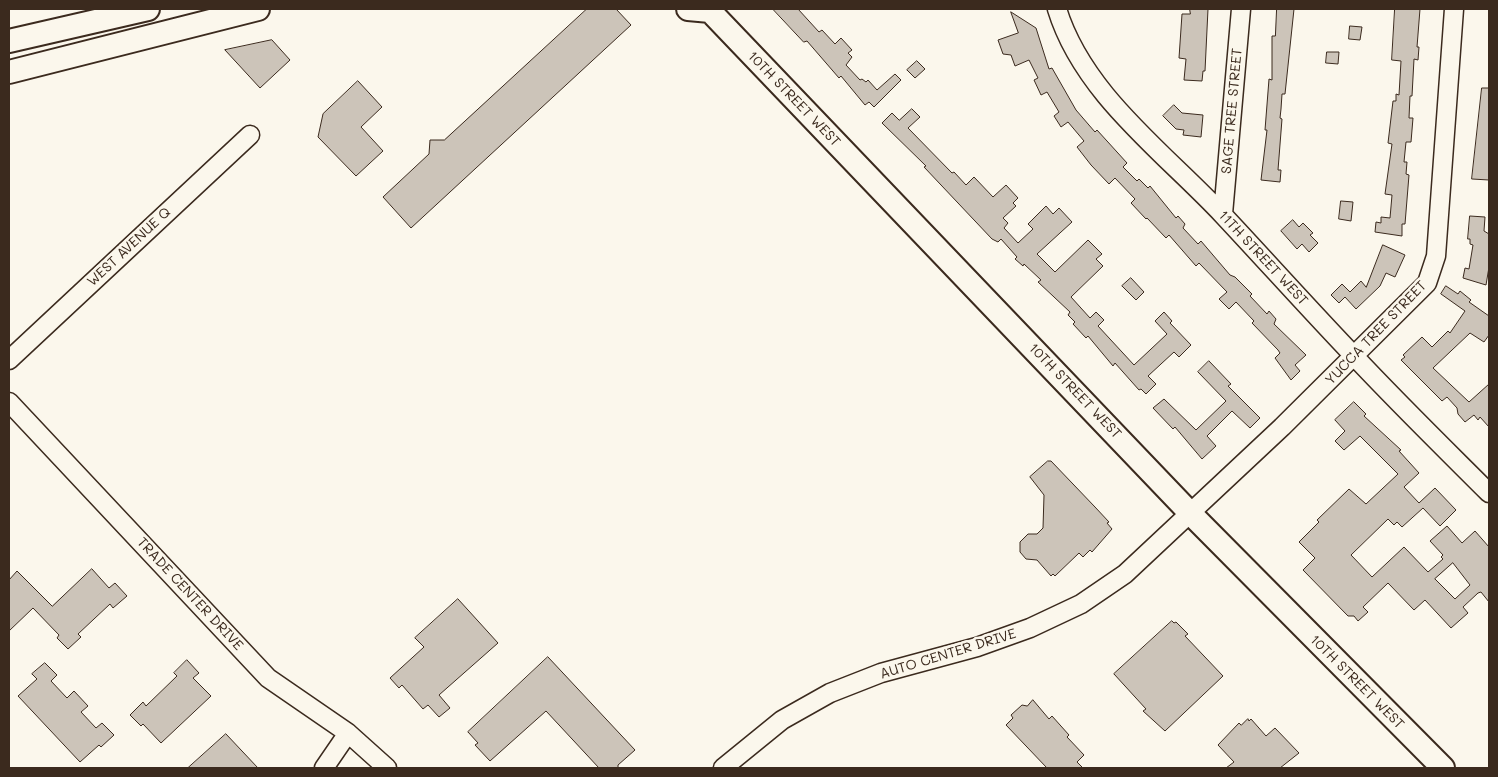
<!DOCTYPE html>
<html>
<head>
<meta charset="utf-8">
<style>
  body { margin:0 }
  #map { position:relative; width:1498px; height:777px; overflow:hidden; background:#fbf7ec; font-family:Mali,sans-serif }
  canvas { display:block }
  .frame { position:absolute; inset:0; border:10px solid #3b2a1e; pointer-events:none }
</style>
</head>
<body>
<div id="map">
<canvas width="1498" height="777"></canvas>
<div class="frame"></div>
</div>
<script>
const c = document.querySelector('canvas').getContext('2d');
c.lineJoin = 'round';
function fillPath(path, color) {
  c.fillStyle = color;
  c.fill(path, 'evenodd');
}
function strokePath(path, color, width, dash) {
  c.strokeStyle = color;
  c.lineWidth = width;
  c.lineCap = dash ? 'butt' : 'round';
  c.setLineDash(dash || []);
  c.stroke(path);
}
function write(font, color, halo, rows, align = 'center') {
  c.font = font + ' Mali,sans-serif';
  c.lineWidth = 5;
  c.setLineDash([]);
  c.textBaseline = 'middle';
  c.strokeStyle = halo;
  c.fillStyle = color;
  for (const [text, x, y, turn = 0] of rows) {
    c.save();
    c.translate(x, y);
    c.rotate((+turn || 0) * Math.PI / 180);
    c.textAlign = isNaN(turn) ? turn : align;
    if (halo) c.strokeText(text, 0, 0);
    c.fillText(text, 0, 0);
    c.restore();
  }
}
const building = new Path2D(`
  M587,9H616L631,25L411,228L383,197L429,154L430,140H444Z
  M773,9H798L819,32L822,30L835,44L841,38L852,50L848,53L852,57L846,65L860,80L862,79L866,82L868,80L877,90L895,74L901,80L874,107L869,102L865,105L841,76L839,78L807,41L804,42Z
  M1190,9H1208L1205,71H1203L1202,81L1184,80L1186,59L1179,58L1182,14H1190Z
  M1277,9H1294L1285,94H1282L1281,109L1280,118L1282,119L1278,170H1281L1280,182L1261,180L1267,130H1265L1269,79L1272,80V36H1275Z
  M1395,9H1420L1417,47H1419L1418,60L1414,59L1412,96H1410L1409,118H1413L1411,142H1406L1404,162H1407L1406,174L1409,175L1405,224H1402V236L1375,232L1376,222L1381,223V217L1390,218L1392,195L1385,194L1392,144L1388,143L1393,101H1396V94L1399,95L1401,61L1392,60Z
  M1011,12L1036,28L1049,69L1052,68L1076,110L1095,132L1097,130L1127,163L1123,167L1137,181L1139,179L1148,188L1150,186L1176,218L1178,216L1185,224L1183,228L1198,244L1201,241L1230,275L1235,277L1252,294L1250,296L1267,314L1269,311L1276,319L1274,324L1306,355L1295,365L1300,371L1291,380L1275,358L1280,353L1278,350L1252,323L1254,321L1236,302L1229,309L1219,299L1227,292L1199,263L1196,266L1169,235L1166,238L1147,218L1146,219L1131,203L1135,199L1115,178L1109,184L1091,165L1077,147L1084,141L1068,122L1061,127L1054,116L1059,112L1047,92L1041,95L1034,80L1038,78L1029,60L1015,66L1011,55L1003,54L998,40L1018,33Z
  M1350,26L1362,27L1360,40L1349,39Z
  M272,40L290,60L260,88L225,50Z
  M1327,52H1339L1338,64L1326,63Z
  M917,61L925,69L915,78L907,70Z
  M358,81L382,107L361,127L383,151L356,176L318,137L323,114Z
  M1482,88H1489V180L1472,179Z
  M1174,105L1182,113L1203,115L1201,137L1183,135L1184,130L1176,129L1163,116Z
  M912,109L920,117L908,128L952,173L954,172L966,185L974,177L993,197L1006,185L1018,198L1013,203L1016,206L1003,218L1008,223L1004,228L1018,243L1033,229L1028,224L1046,206L1053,214L1059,208L1072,222L1037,254L1055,272L1088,240L1102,254L1096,259L1103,266L1071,297L1090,318L1096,312L1104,320L1098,326L1134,365L1167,334L1155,321L1164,312L1172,321L1170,323L1191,345L1179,357L1174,352L1148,376L1156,384L1146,394L1141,389L1139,390L1115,363L1113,366L1088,336L1086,338L1073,324L1075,322L1068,315L1070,312L1038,282L1041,280L1024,264L1023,266L1015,259L1017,257L1001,239L998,242L992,239L924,167L926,166L882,123L892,113L899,120Z
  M1341,201L1353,202L1351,221L1339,219Z
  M1470,216L1485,217L1484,231L1489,234V267L1486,285L1463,278L1465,268L1469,269L1473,245L1470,244V239H1468Z
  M1293,220L1299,227L1303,223L1313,233L1310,235L1318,243L1309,252L1302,244L1297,249L1281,231Z
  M1383,245L1405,255L1395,277L1386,273L1380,286L1356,309L1345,297L1339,303L1331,295L1342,284L1350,292L1361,281L1366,287Z
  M1131,278L1144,292L1136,300L1122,286Z
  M1446,286L1458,294L1460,291L1471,300L1469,302L1489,316V335L1484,342L1470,333L1433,368L1469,402L1489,384V427L1480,417L1478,420L1474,415L1465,422L1458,414L1457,408L1447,397L1442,401L1401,360L1405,357L1403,355L1422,337L1432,347L1448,331L1450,333L1465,311L1441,294Z
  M1209,361L1231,384L1228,386L1260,418L1250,428L1232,411L1207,436L1216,446L1202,459L1175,427L1173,429L1153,408L1164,399L1196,430L1226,401L1198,372Z
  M1354,402L1366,414L1364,416L1401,450L1399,451L1419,473L1404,487L1419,503L1435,488L1456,510L1440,526L1423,508L1402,527L1397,522L1394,525L1388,519L1351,555L1372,577L1404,547L1428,572L1443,559L1441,557L1443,555L1430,541L1447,526L1462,543L1475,531L1489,547V602L1481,592L1478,593L1463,607L1468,613L1451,628L1425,600L1414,610L1388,583L1363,607L1368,612L1358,621L1354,616H1348L1303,570L1315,558L1299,542L1319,522L1317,520L1349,489L1366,504L1398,474L1360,436L1344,450L1335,441L1345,431L1335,420ZM1453,563L1470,585L1455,599L1435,579Z
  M1048,461H1051L1095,507L1109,522L1107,523L1112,529L1092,552L1090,550L1083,557L1079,553L1055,576L1053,574L1051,576L1037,560L1026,559L1020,552V542L1028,534H1037L1043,528L1044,495L1030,477Z
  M92,569L109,588L115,583L127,596L113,608L110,604L78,634L81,637L68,649L57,638L59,635L33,608L9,631V580L17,571L52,606Z
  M458,599L498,643L439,695L450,708L439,717L428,705L423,709L402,685L399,688L390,678L424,647L415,638Z
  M1172,621L1174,623L1176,622L1188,634L1185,636L1223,676L1165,731L1143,711L1146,709L1114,674Z
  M548,657L635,750L618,765V768H599L546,711L490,761L475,745L478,743L468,732Z
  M187,660L199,673L193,678L211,696L161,743L143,724L141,726L130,715L143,702L146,706L177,676L174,673Z
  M45,663L57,675L51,681L67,698L74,691L88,706L81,712L96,728L102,723L114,735L101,747L99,745L80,762L18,696L37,679L32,674Z
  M1033,700L1049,719L1052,716L1069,735L1067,737L1084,755L1077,762L1083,768H1047L1006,725L1013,718L1011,715L1022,705L1027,706Z
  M1248,719L1249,721L1251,719L1266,736L1275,728L1299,753L1280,768H1226L1234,762L1218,745L1239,723L1241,725Z
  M226,734L258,768H188Z`);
const minor = new Path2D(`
  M1057,9C1083,94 1164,152 1223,215C1267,262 1310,310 1354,356C1398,403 1444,448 1489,493
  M1223,214L1241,9
  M9,360L250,135
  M9,402L268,678L348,733L387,768
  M324,768L348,733
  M723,768L782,720L830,693L881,673L977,647L1030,628L1081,604L1125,574L1282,427L1427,283L1436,256L1454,9`);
const major = new Path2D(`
  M688,9L710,11L1191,514L1443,768
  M9,41L148,9
  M9,72L258,9`);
const streetNames = [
  ["10TH STREET WEST",794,99,46],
  ["SAGE TREE STREET",1232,111,-85],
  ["WEST AVENUE Q",129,247,-43],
  ["11TH STREET WEST",1263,258,47],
  ["YUCCA TREE STREET",1376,333,-46],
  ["10TH STREET WEST",1075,391,46],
  ["TRADE CENTER DRIVE",190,594,47],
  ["AUTO CENTER DRIVE",948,654,-17],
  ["10TH STREET WEST",1357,682,45]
];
fillPath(building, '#ccc4b9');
strokePath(building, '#3b2a1e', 1);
strokePath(minor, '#3b2a1e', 21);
strokePath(major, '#3b2a1e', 26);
strokePath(minor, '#fbf7ec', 18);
strokePath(major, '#fbf7ec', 22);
write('14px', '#3b2a1e', '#fbf7ec', streetNames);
</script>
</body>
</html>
